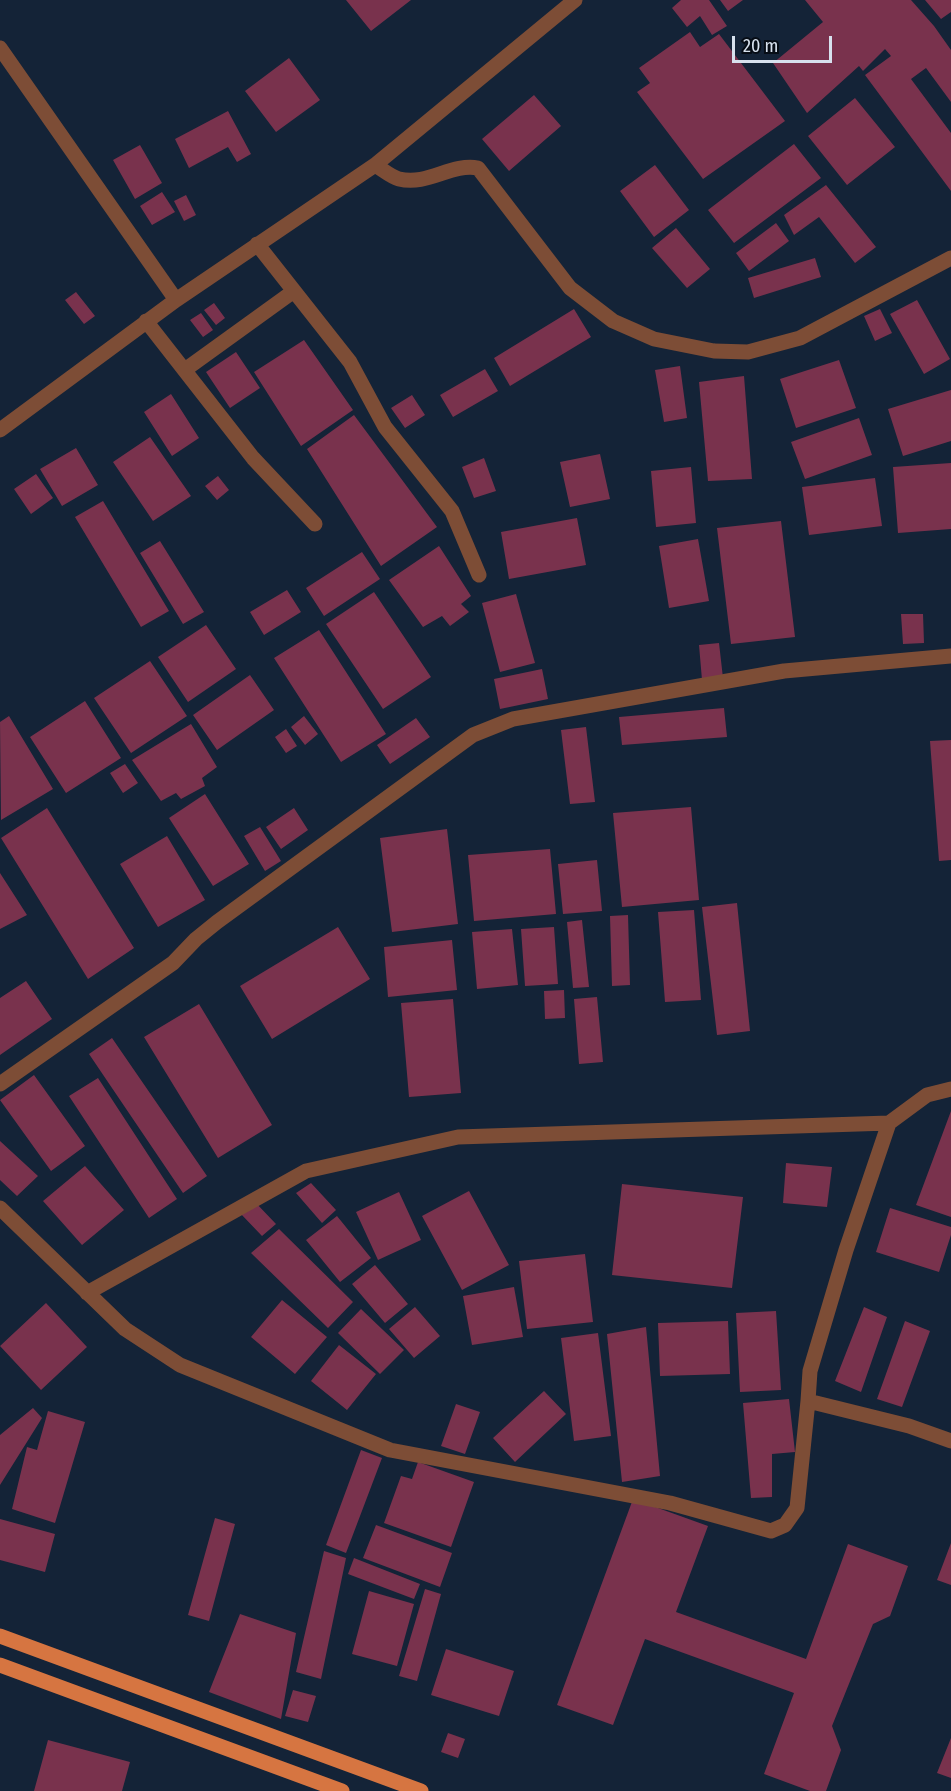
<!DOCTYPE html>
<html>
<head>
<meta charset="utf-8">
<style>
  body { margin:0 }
  #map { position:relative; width:951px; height:1791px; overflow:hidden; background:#142337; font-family:"Fira Sans Condensed",sans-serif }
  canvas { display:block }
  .scale { position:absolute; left:732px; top:36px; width:100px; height:27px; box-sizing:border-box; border:3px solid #d7e1ee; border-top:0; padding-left:8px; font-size:18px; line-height:21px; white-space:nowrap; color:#d7e1ee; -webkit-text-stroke:4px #060c15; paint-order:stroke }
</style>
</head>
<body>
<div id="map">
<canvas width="951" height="1791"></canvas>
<div class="scale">20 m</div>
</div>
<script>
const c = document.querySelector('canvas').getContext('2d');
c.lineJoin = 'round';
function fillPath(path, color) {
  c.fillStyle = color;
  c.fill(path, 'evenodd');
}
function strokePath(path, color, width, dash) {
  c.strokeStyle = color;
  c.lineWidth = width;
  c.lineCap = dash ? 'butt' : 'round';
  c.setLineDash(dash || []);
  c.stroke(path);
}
const building = new Path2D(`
  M346,0H411L371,31Z
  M681,0H709L727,26L712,35L700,16L687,27L672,8Z
  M720,0H743L728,11Z
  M805,0H911L934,26L951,50V102L926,68L911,79L951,133V191L865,75L891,56L885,49L863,71L859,66L807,113L773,63L823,22Z
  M925,0H951V12L941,19Z
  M690,32L700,47L719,34L785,121L703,179L637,92L650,83L639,68Z
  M289,58L320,100L276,132L245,91Z
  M534,95L561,126L509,171L482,139Z
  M855,98L895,147L847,185L808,136Z
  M228,111L251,154L237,162L228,147L189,168L175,139Z
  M794,144L821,178L734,243L708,210Z
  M140,145L162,183L135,199L113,160Z
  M655,165L689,210L654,237L620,191Z
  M826,185L876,247L855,263L819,217L794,235L784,215Z
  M162,192L175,212L152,225L140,206Z
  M186,195L196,215L184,221L174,201Z
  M776,223L789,241L749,271L736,253Z
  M676,228L710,269L687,288L652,248Z
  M815,258L821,277L754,298L748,278Z
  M76,292L95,316L84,324L65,300Z
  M917,300L950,359L924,374L890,314Z
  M214,303L225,318L216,325L204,310Z
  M574,309L591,337L510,386L494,358Z
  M880,309L892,333L875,341L864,316Z
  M201,313L213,330L203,337L190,320Z
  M304,340L353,410L301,446L254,372Z
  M236,352L260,388L230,408L206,372Z
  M839,360L856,408L796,428L780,379Z
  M680,366L687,418L664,422L655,370Z
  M485,369L498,391L453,417L440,395Z
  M744,376L752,479L708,481L699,382Z
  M951,390V441L903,456L888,409Z
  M171,394L199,438L172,456L144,412Z
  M412,395L425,415L405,428L391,408Z
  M354,415L437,527L381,566L307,449Z
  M859,418L872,455L805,479L791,442Z
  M150,437L191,496L153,521L113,462Z
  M76,448L98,485L62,506L40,469Z
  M600,454L610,499L570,507L560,462Z
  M484,458L496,491L474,498L462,467Z
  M951,463V529L898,533L893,467Z
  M691,467L696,523L656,527L651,471Z
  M36,474L53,498L31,514L14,489Z
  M218,476L229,490L217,500L205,486Z
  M875,478L882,526L809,535L802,487Z
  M103,501L169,611L141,627L75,517Z
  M577,518L586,565L509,579L501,532Z
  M781,521L795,637L731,644L717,528Z
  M698,539L709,601L669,608L659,546Z
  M160,541L204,612L183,624L140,553Z
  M439,546L471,596L461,604L469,612L450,626L442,616L423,627L389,580Z
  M362,552L380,579L324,616L306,588Z
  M287,590L301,612L264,635L250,612Z
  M374,592L431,677L383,709L326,624Z
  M516,594L535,663L500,672L482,603Z
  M901,614H923L924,643L903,644Z
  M206,625L236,669L188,702L158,657Z
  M319,630L386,734L341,762L274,658Z
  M719,643L723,678L702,680L699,645Z
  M150,661L187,716L131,753L94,698Z
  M542,669L548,699L500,709L494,679Z
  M250,675L274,710L217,750L193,715Z
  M85,701L121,758L66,793L30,737Z
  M724,708L727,737L622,745L619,717Z
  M9,716L53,789L1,820L0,722Z
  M304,716L318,734L305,745L291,727Z
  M416,718L430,737L390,764L377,745Z
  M191,724L217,767L202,778L205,786L181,799L176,793L161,801L132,760Z
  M586,727L595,802L570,804L561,730Z
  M286,729L297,746L286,753L275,737Z
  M951,740V860L939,861L930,741Z
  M125,764L138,783L123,793L110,773Z
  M205,794L249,864L213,886L169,818Z
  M691,807L699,900L622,907L613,813Z
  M47,808L134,948L88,979L1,838Z
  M294,808L308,830L281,849L266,827Z
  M260,827L281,861L265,871L244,836Z
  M447,829L458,924L392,932L380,838Z
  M167,836L205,900L158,927L120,864Z
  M550,849L556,914L474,921L468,855Z
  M597,860L602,911L563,914L558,864Z
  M0,873L27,915L0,929Z
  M737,903L750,1031L717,1035L702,907Z
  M694,910L701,1000L665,1002L658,912Z
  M628,915L630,985L612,986L610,916Z
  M582,920L589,987L573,988L567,922Z
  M338,927L370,979L272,1039L240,986Z
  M554,927L558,984L525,986L521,929Z
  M512,929L518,985L477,989L472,932Z
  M452,940L457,990L388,997L384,947Z
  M26,981L52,1019L0,1055V998Z
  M564,990L565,1018L545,1019L544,991Z
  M597,997L603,1062L579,1064L574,999Z
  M453,999L461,1093L409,1097L401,1003Z
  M199,1004L272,1125L218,1158L144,1037Z
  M112,1038L207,1176L183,1193L89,1054Z
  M34,1075L85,1146L51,1171L0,1100Z
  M98,1078L177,1199L149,1218L69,1096Z
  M951,1111V1217L916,1205Z
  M0,1141L38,1176L17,1196L0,1180Z
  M786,1163L832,1167L827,1207L783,1203Z
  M85,1166L124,1210L82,1245L43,1201Z
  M311,1183L336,1210L322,1223L296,1193Z
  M622,1184L743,1197L732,1288L612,1275Z
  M469,1191L509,1265L462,1290L422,1216Z
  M399,1192L421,1240L378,1260L356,1212Z
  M254,1201L276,1224L262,1236L240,1213Z
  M890,1208L951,1227V1235L939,1272L876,1252Z
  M337,1216L371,1258L340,1282L306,1240Z
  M279,1229L353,1302L328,1328L251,1253Z
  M585,1254L593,1322L527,1329L519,1261Z
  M375,1265L408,1304L385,1323L352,1284Z
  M514,1287L523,1337L472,1345L463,1296Z
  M282,1300L327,1337L295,1374L251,1337Z
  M46,1303L87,1347L41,1390L0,1346Z
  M415,1307L440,1336L414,1358L389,1329Z
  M864,1307L887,1317L861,1392L835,1381Z
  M361,1309L404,1350L380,1374L338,1333Z
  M776,1311L781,1390L740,1392L736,1313Z
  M728,1321L730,1374L660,1376L658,1323Z
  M905,1321L930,1331L902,1407L877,1399Z
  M646,1327L660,1476L622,1482L607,1334Z
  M598,1333L611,1436L574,1441L561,1338Z
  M339,1345L376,1374L347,1410L311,1381Z
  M544,1391L566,1414L515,1462L493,1438Z
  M789,1399L795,1452L772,1454V1497L751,1498L743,1403Z
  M456,1404L480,1412L465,1454L441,1446Z
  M33,1408L42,1418L0,1485V1435Z
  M48,1411L85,1422L55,1523L12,1509L27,1447L37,1450Z
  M361,1450L382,1458L346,1553L326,1545Z
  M418,1462L474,1482L451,1547L384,1523L401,1476L412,1479Z
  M633,1499L708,1526L676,1612L806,1659L848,1544L908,1566L890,1616L873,1624L832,1726L841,1750L826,1791H810L764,1774L794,1693L645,1639L613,1725L557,1705Z
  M215,1518L235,1524L209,1621L188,1615Z
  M0,1519L55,1534L45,1572L0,1560Z
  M376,1525L452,1553L440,1587L363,1558Z
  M951,1543V1585L937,1580Z
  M324,1551L346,1558L321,1679L296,1672Z
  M354,1558L420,1584L414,1599L348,1574Z
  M425,1589L441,1594L417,1681L399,1676Z
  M369,1591L414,1604L397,1666L352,1654Z
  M240,1614L296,1633L281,1719L209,1692Z
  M446,1649L514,1671L499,1716L431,1695Z
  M293,1690L316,1696L308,1722L285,1716Z
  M448,1733L465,1739L458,1758L441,1752Z
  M951,1738V1778L937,1773Z
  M48,1740L130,1762L122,1791H34Z`);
const minor = new Path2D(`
  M0,48L176,300
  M375,165C382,169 391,177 399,179C428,186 451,163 478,168L570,288L613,321L654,339L714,351L748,352L800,338L951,258
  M257,244L350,362L385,427L452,511L479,575
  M146,321L253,458L315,524
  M186,369L294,291
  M0,430L176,300L375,165L575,0
  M0,1084L173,963L196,939L217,922L473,735L513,719L784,671L951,656
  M0,1208L125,1329L180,1365L390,1450L670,1503L771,1531L785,1525L797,1508L808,1401L909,1426L951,1441
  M87,1293L306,1171L458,1137L889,1123
  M808,1401L810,1371L846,1250L889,1123L927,1095L951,1089`);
const major = new Path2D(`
  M0,1636L421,1791
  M0,1665L342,1791`);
fillPath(building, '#79324d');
strokePath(minor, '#7d4d36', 15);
strokePath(major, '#d67541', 15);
</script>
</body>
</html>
